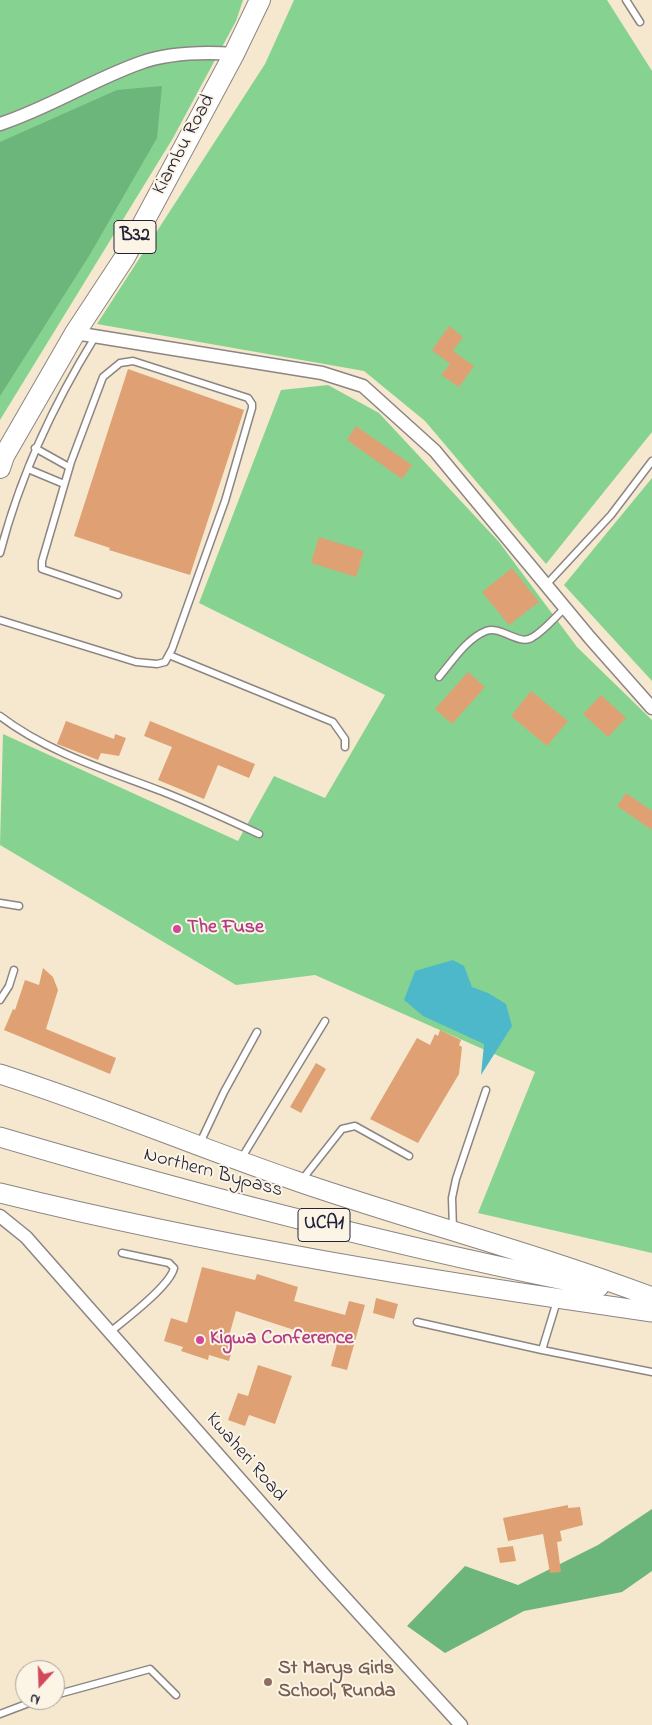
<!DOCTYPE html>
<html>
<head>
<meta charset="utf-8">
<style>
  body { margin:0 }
  #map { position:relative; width:652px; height:1725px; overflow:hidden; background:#f5e8ce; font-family:"Indie Flower",sans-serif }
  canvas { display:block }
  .north { position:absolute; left:15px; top:1660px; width:50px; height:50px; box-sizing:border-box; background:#fcf5e5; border:1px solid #a5a1a1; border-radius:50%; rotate:200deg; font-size:14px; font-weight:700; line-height:20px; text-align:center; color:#22223b }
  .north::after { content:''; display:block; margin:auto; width:18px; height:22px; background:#d1495b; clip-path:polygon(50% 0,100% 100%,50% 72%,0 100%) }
</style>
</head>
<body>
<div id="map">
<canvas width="652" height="1725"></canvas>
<div class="north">N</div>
</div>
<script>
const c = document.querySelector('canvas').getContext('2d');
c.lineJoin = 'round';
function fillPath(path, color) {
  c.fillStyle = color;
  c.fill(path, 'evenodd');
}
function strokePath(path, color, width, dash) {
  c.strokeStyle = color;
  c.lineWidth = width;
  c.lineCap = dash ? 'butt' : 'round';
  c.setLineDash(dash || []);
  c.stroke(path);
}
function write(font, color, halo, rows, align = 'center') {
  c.font = font + ' "Indie Flower",sans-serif';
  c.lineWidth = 4;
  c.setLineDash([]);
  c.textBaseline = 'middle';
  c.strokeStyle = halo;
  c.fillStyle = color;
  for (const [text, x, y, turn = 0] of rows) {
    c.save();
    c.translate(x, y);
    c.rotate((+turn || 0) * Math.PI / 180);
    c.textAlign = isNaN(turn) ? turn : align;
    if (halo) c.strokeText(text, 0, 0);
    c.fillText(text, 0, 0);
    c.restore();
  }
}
const green = new Path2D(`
  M0,0H243L236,21L173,138L0,420Z
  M294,0H607L652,71V432L546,564L425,421L364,371L97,324L265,64Z
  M328,385L379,413L499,542L577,647L652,720V1253L478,1213L535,1072L315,975L236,985L0,845L3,734L238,841L274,776L325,798L385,695L199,603L281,390Z
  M652,478V681L564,585Z`);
const forest = new Path2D(`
  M162,86L157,138L89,256L0,396V142L117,90Z
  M652,1509V1571L622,1592L524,1611L445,1653L407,1626L465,1566L518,1585L598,1545Z`);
const water = new Path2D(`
  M453,960L464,966L472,987L488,993L506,1004L512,1026L481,1075L484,1044L423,1016L404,1000L415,971Z`);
const building = new Path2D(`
  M449,326L463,337L453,351L474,366L459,387L441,375L450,364L432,350Z
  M128,369L244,410L190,575L109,550L110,548L74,536Z
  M356,426L412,465L402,479L347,440Z
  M319,537L364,551L356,577L311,563Z
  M512,568L539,602L509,625L482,592Z
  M468,672L485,687L452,724L435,709Z
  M531,691L568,721L547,746L511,716Z
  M601,695L626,718L608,737L583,714Z
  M66,721L114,739L115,734L126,738L119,756L101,753L98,760L57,744Z
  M150,721L255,764L249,778L218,765L204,799L158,780L172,747L144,736Z
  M626,793L652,811V830L617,806Z
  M43,968L53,977L58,990L46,1029L116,1058L110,1074L4,1030L13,1009L15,1010L25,980L39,985Z
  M440,1030L461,1040L459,1045L462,1047L459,1074L418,1143L370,1119L417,1038L430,1045L435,1034L438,1036Z
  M316,1063L326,1069L301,1113L290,1107Z
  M202,1267L255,1280L257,1274L298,1287L294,1301L345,1315L349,1301L365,1305L347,1370L331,1366L337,1344L236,1311L229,1336L235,1338L229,1361L209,1355L208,1360L181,1351L183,1347L164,1341L171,1318L187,1323Z
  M376,1298L398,1304L394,1319L373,1313Z
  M258,1365L292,1376L275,1424L249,1415L245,1426L228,1420L238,1393L248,1396Z
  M568,1505V1508L580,1507L583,1525L560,1531L562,1541L557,1542L561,1572L550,1573L543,1534L508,1541L503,1518Z
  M513,1546L516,1561L500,1563L497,1548Z`);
const service = new Path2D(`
  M626,0L640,22
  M35,448L69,467
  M28,469L64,484
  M0,553C20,476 53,405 95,337
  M546,585L611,515L652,461
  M0,620L136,662L157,664L165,662L172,649L225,501L252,408V404L248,398L133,361L120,363L103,377L71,462L42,561V569L118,595
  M169,655L333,722L345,739V747
  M439,677C452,662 466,639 486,631C501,625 519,647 533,637C545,630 555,617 565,608
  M0,716C47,752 106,770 161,791C194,804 227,819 259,834
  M0,903L19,906
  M0,1000L9,986L14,970
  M199,1145L224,1092L257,1032
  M241,1159L325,1021
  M301,1181L342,1129L355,1126L409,1156
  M453,1229L452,1198L456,1179L486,1090
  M417,1322L542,1350L652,1372
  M110,1332C125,1320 170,1286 174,1268L169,1263L122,1253
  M542,1350L557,1301
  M55,1695L150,1669L176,1695
  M0,1714L37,1700`);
const minor = new Path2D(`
  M0,124C49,108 92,80 140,63C168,53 204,52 234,54
  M75,333L322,373L363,386L435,451L590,638L652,708
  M0,1216L26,1237L325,1576L461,1725`);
const primary = new Path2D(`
  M0,1074C101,1106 199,1148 299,1182C416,1222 536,1253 652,1297
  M0,1137C197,1195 397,1247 599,1287
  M0,1193C215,1246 433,1281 652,1312`);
const trunk = new Path2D(`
  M0,468L4,456L75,333L125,257L234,54L260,0`);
const markers = [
  [177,929,5,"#d1479c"],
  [200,1340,5,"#d1479c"],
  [268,1682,5,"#8d6e63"]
];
const shields = [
  [135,237,42],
  [324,1225,52]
];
const shieldNames = [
  ["B32",135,237],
  ["UCA1",324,1225]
];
const streetNames = [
  ["Kiambu Road",185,145,-62],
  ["Northern Bypass",213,1174,15],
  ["Kwaheri Road",245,1458,49]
];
const hotelNames = [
  ["The Fuse",187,929],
  ["Kigwa Conference",210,1340]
];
const educationNames = [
  ["St Marys Girls",278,1670],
  ["School, Runda",278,1693]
];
fillPath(green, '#86d391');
fillPath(forest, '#6cb57b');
fillPath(water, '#4db8ca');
fillPath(building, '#dfa173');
strokePath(service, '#8c8584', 9);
strokePath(minor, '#8c8584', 15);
strokePath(primary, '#8c8584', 21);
strokePath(trunk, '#8c8584', 22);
strokePath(service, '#fff', 6);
strokePath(minor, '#fff', 12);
strokePath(primary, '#fff', 19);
strokePath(trunk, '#fff', 20);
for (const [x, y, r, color] of markers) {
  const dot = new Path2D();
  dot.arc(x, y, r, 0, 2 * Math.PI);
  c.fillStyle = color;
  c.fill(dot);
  strokePath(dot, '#fcf5e5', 2);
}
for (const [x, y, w] of shields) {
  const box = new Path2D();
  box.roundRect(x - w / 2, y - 16.5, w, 33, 4);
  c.fillStyle = '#fcf5e5';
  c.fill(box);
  strokePath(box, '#22223b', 1);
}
write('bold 19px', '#22223b', null, shieldNames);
write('20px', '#22223b', '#fcf5e5', streetNames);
write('bold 20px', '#b23c85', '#fcf5e5', hotelNames, 'left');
write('bold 20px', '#785e54', '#fcf5e5', educationNames, 'left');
</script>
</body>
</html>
